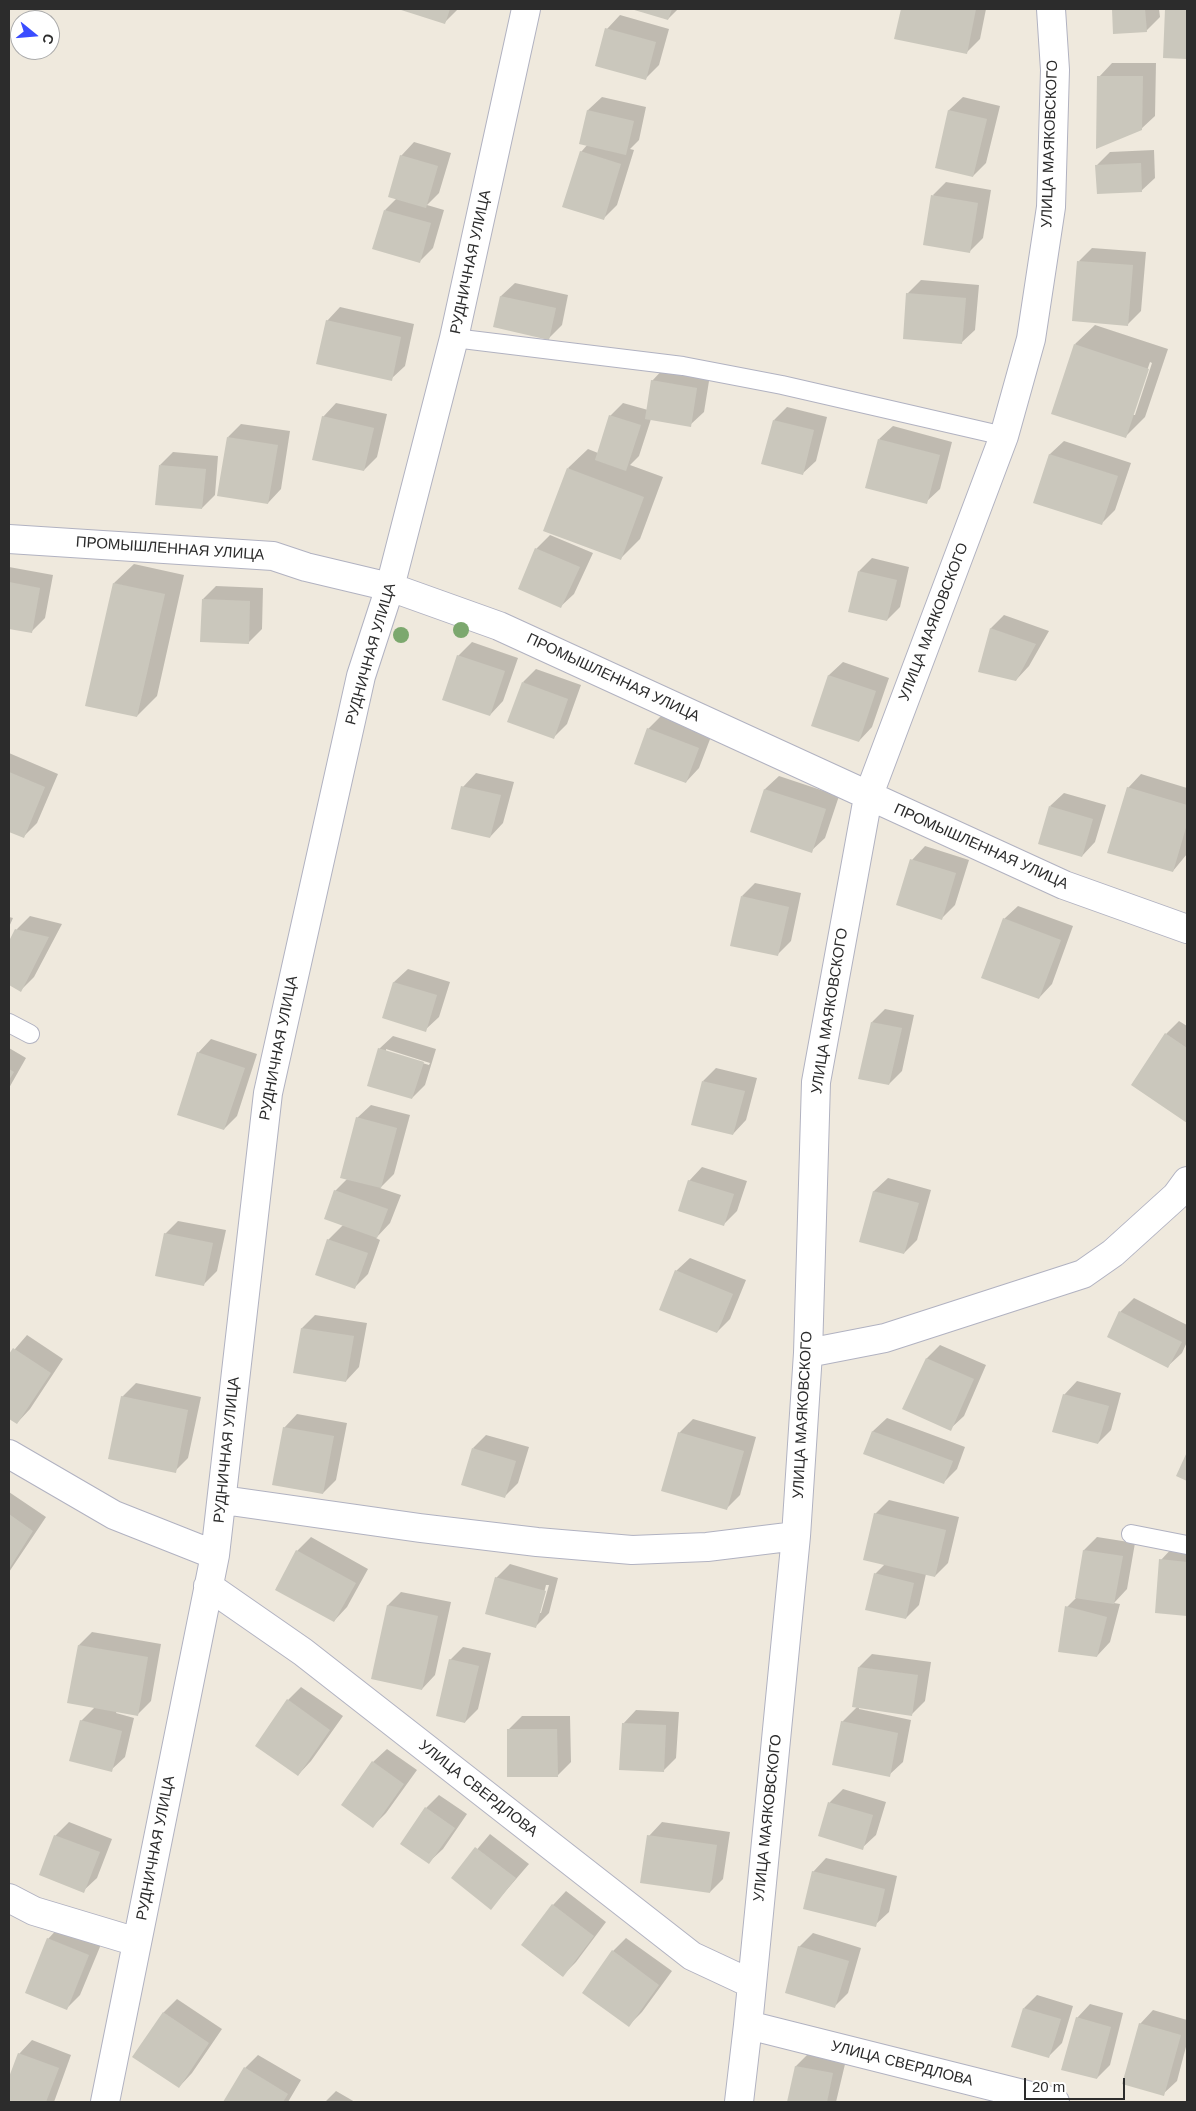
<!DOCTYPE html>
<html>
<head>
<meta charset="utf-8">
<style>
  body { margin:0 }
  #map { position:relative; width:1196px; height:2111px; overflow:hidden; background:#efe9dd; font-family:Arial,sans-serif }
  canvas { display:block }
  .frame { position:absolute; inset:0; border:10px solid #2c2c2c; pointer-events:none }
  .north { position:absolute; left:10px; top:10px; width:50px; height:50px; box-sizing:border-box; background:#fff; border:1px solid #ababab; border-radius:50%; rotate:107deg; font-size:14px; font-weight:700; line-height:20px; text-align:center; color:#2c2c2c }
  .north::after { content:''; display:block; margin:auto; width:18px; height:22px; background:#3a4dff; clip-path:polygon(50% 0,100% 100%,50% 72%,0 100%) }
  .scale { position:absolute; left:1024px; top:2078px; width:101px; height:22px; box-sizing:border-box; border:2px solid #2c2c2c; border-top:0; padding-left:6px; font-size:15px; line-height:18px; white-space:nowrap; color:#2c2c2c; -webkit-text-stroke:4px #fff; paint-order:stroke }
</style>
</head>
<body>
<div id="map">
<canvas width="1196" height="2111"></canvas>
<div class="frame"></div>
<div class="north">С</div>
<div class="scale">20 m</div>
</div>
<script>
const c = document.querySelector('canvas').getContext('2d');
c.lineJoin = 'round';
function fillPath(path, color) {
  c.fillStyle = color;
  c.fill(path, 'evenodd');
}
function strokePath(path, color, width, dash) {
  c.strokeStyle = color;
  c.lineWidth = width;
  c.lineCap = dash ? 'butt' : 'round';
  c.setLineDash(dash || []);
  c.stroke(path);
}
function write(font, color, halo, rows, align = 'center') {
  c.font = font + ' Arial,sans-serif';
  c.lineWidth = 4.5;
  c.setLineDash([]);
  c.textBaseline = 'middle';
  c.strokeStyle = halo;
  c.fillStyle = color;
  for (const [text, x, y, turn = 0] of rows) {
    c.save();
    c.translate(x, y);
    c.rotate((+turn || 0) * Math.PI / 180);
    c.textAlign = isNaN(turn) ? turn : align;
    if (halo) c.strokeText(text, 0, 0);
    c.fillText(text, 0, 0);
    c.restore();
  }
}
const shadow = new Path2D(`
  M400,9H458L445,22Z
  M633,9H678L668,19Z
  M902,9H986L980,39L966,53L896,38Z
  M1113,9H1159L1160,17L1146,31L1114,32Z
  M1166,9H1187V58L1165,57Z
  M620,15L669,29L659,65L645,79L607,29Z
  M1112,63H1156L1155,116L1141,129L1099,77Z
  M602,97L646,107L639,140L630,149L634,150L617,205L604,218L581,152L588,144L580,143L588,110Z
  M963,97L1000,106L986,163L973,176L936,167L949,110Z
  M414,142L451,153L439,193L427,205L444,210L433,248L419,262L385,210L397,198L401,156Z
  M1154,150L1155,178L1141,191L1096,166L1110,152Z
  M946,182L991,190L983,238L969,252L933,195Z
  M1092,248L1146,252L1141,311L1128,324L1079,261Z
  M921,280L979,285L975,330L961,343L907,294Z
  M515,283L568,295L562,325L549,338L495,326L501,296Z
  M340,307L414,324L405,366L391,379L327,321Z
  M1095,325L1168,349L1145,417L1125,437L1075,344ZM1150,362L1152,363L1135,415H1132Z
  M665,367L710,375L704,412L690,425L651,419L639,456L630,465L663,477L640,539L620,559L568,468L588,449L598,453L610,416L623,403L648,410L652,381Z
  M336,403L387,414L377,457L364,470L323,417Z
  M787,407L827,417L816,461L802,474L774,420Z
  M241,424L290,431L281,489L268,503L228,437Z
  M893,426L952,442L940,489L926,502L879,439Z
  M1064,441L1131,463L1115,510L1102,523L1035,502L1050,454Z
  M173,452L218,456L215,495L202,508L160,465Z
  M550,535L593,553L574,594L560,607L536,549Z
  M872,558L909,567L900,607L887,620L859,571Z
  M134,564L184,575L157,696L137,716L114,583Z
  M9,567L53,575L45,618L31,632L9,627Z
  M216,586L263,588L262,629L248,643L203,599Z
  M1004,615L1049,631L1029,666L1016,680L979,671L991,628Z
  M472,642L518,658L503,701L490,715L458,656Z
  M843,662L889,678L872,727L859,741L813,725L829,675Z
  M536,669L581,685L567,724L553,738L523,682Z
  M662,715L712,734L699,768L686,782L648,729Z
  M9,753L58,774L37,823L23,837L9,830Z
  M476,773L514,782L503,823L490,837L463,787Z
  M1141,774L1187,788V854L1173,871L1128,788Z
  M779,776L839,796L825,838L811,851L751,831L765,789Z
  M1064,793L1106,805L1095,842L1082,856L1050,806Z
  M925,846L969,860L955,905L942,918L912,860Z
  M755,883L801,893L791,941L777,955L742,896Z
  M1018,906L1073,926L1052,984L1039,998L1004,919Z
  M30,916L62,924L34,977L21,990L9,984V944L17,929Z
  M9,917L13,918L9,927Z
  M408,969L450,982L439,1017L425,1030L384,1018L394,982Z
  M885,1009L914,1015L902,1071L889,1084L872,1022Z
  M1179,1021L1187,1026V1121L1133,1085L1166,1034Z
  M393,1036L436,1049L425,1085L412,1098L379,1049ZM386,1049L430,1063L429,1065L386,1052Z
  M211,1039L257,1054L237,1116L224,1129L198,1053Z
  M9,1048L26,1058L9,1088Z
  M716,1068L757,1078L746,1120L733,1134L703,1081Z
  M371,1105L410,1115L394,1174L380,1188L401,1195L390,1223L376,1238L380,1240L368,1274L355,1287L328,1240L343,1225L335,1191L347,1179L357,1118Z
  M702,1167L747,1181L737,1211L724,1224L689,1181Z
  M888,1178L931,1190L917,1240L904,1253L860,1241L874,1191Z
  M178,1221L226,1230L217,1271L204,1284L165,1234Z
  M690,1258L746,1280L730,1319L717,1332L676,1271Z
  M1134,1298L1187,1325V1342L1182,1353L1168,1366L1120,1312Z
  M315,1315L367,1323L359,1367L346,1381L295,1372L302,1328Z
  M27,1335L63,1359L30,1409L17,1423L9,1417V1356Z
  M940,1345L986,1365L964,1416L950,1429L904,1409L927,1358Z
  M1077,1381L1121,1393L1111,1430L1098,1443L1064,1395Z
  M136,1383L201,1397L188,1458L175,1471L122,1397Z
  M297,1414L347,1423L336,1480L323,1493L284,1428Z
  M887,1418L965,1447L957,1469L943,1483L865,1453L873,1431Z
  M693,1419L756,1437L740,1495L726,1509L679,1433Z
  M486,1435L529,1447L518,1483L505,1496L473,1448Z
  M9,1492L46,1517L9,1572Z
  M889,1500L959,1517L948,1563L935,1576L926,1574L919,1605L906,1618L875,1574L885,1564L875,1514Z
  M311,1537L368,1569L347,1607L334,1621L276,1589L297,1551Z
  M1097,1537L1135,1543L1127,1589L1114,1603L1120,1604L1110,1642L1097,1656L1067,1607L1076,1598L1084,1550Z
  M1174,1546L1187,1547V1614L1156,1612L1161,1560Z
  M510,1564L558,1578L549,1613L535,1627L496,1578ZM546,1585H549L541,1613H539Z
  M401,1592L451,1602L435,1675L422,1689L372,1678L388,1605Z
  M92,1632L161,1644L151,1701L137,1715L117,1711L116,1713L134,1718L125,1757L111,1770L81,1721L95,1707L79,1645Z
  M463,1647L491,1653L478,1709L465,1722L450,1660Z
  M872,1654L931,1662L925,1701L912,1714L859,1707V1709L911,1720L903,1762L889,1775L842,1722L857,1707L859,1667Z
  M301,1687L343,1716L311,1761L298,1775L288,1700Z
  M636,1710L679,1712L676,1758L663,1771L623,1724Z
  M522,1716H570L571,1762L557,1776L508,1730Z
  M387,1749L417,1770L386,1813L373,1826V1762Z
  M843,1789L886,1802L876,1835L862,1848L819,1835L830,1802Z
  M439,1795L467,1814L443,1849L429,1862L426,1808Z
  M69,1822L112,1839L97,1878L83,1891L55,1836Z
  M662,1822L730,1832L723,1879L710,1892L649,1836Z
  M490,1834L529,1864L491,1908L453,1878Z
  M826,1858L897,1876L889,1912L875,1925L813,1872Z
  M566,1891L606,1922L576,1962L562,1976L522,1945L553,1905Z
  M61,1925L102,1942L80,1995L67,2008L48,1939Z
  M813,1933L861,1948L848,1993L834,2007L799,1947Z
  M626,1938L672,1971L642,2012L629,2025L613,1951Z
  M1037,1995L1073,2006L1062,2043L1048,2057L1024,2008Z
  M177,1999L222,2029L192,2073L179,2087L134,2057L164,2012Z
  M1090,2004L1123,2013L1110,2065L1097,2078L1077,2018Z
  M1153,2010L1187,2020V2043L1177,2081L1163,2094L1140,2024Z
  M32,2040L71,2055L54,2102H9V2081L19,2054Z
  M809,2053L846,2060L836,2102H788L796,2066Z
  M258,2055L301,2080L288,2102H225L245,2068Z
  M336,2091L355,2102H325Z`);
const building = new Path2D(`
  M398,9H450L445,24Z
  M631,9H672L668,20Z
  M901,9H976L967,54L894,39Z
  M1112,9H1145L1147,32L1113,34Z
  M1165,9H1187V59L1163,58Z
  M605,28L656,42L646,80L595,66Z
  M1097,76H1143L1142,130L1096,149Z
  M587,110L634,121L626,155L579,144Z
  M948,110L987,119L973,177L935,168Z
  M580,151L621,164L604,220L562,207Z
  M400,155L438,166L426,208L388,197Z
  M1141,163L1142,192L1097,194L1095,165Z
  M931,195L978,203L970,253L923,245Z
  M384,210L431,223L420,263L372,249Z
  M1077,261L1133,265L1128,326L1072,321Z
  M906,293L966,298L962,344L903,339Z
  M500,296L556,308L549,340L493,327Z
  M326,320L401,337L392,381L316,364Z
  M1074,344L1149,369L1126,438L1051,414Z
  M651,380L697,388L691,427L645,419Z
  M609,415L641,425L626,471L595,460Z
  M322,416L374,428L364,471L312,460Z
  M773,420L814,430L803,475L761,464Z
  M227,437L278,445L268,504L217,496Z
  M878,439L940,455L927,504L865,488Z
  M1049,454L1118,476L1102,525L1033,503Z
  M159,465L206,469L202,509L155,505Z
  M567,468L644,497L621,560L543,531Z
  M535,548L580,567L561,608L518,589Z
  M858,571L897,580L887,621L848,612Z
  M9,582L40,588L32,633L9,629Z
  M113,583L165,594L137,717L85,706Z
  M202,599L250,601L249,644L200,642Z
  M990,628L1036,644L1016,681L978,672Z
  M457,655L505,671L490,716L442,700Z
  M828,675L876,691L859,742L811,726Z
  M522,682L568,699L554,739L507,722Z
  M647,728L699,748L686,783L634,764Z
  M9,772L45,787L24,838L9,832Z
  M461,786L501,795L490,838L451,829Z
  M1127,787L1187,805V824L1173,872L1107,853Z
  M764,789L826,809L812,853L750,832Z
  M1049,806L1093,819L1082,857L1038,844Z
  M910,859L956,873L942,920L896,905Z
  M741,896L789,907L778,956L730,946Z
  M1003,918L1061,940L1039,999L981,978Z
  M15,929L49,937L21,992L9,985V941Z
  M393,982L437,995L426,1032L382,1018Z
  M871,1022L902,1028L889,1085L858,1079Z
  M1165,1033L1187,1048V1123L1131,1085Z
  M378,1048L424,1062L412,1099L367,1086Z
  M197,1052L245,1068L224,1130L177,1115Z
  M9,1069L14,1072L9,1080Z
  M702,1081L745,1091L733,1135L691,1125Z
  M356,1117L397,1128L381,1188L340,1178Z
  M688,1180L734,1194L724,1226L678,1211Z
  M334,1190L388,1209L377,1238L324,1219Z
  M873,1191L919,1203L904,1254L859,1242Z
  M164,1233L213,1243L204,1286L155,1276Z
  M327,1239L368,1253L355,1289L315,1275Z
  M675,1270L733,1294L717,1333L659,1310Z
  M1119,1311L1182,1342L1168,1368L1107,1337Z
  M301,1328L354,1336L346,1382L293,1373Z
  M13,1348L51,1373L17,1424L9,1419V1354Z
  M926,1358L974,1379L951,1431L902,1409Z
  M1063,1394L1109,1406L1098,1444L1052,1432Z
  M121,1396L188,1410L176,1473L108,1459Z
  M283,1427L334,1436L323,1494L272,1485Z
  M872,1431L953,1461L944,1484L863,1454Z
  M678,1432L744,1451L727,1510L661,1491Z
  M472,1448L516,1461L505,1498L461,1485Z
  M1187,1452V1481L1176,1476Z
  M874,1513L946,1530L935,1577L863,1560Z
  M9,1514L33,1531L9,1569Z
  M296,1550L356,1583L334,1622L275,1590Z
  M1083,1550L1123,1556L1114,1604L1075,1598Z
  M1159,1559L1187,1562V1616L1155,1613Z
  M874,1573L914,1583L906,1619L865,1610Z
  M495,1577L546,1591L536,1628L485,1614Z
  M387,1605L438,1616L422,1690L371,1679Z
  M1065,1606L1107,1617L1097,1657L1058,1652Z
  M78,1645L148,1657L138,1716L67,1703Z
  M449,1659L479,1666L465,1723L436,1716Z
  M858,1667L918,1675L912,1716L852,1707Z
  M287,1699L330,1730L298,1776L255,1746Z
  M80,1720L122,1731L112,1772L69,1761Z
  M841,1721L898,1733L890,1777L832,1765Z
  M622,1723L666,1725L664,1772L619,1770Z
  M507,1729H557L558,1777H507Z
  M372,1761L404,1784L373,1828L341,1805Z
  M828,1802L873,1815L863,1850L818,1836Z
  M425,1807L455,1828L429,1864L400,1844Z
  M54,1835L100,1852L84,1893L39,1875Z
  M647,1835L717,1845L710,1893L640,1883Z
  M475,1847L516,1878L491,1910L451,1878Z
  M812,1871L885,1889L876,1927L803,1909Z
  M552,1904L594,1936L563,1977L521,1945Z
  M47,1938L89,1955L67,2010L25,1993Z
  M798,1946L849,1961L835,2008L785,1993Z
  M612,1950L659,1985L629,2027L582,1993Z
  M1023,2008L1061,2019L1049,2058L1011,2047Z
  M163,2012L209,2043L179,2088L132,2057Z
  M1076,2017L1111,2027L1097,2079L1061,2070Z
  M1139,2023L1181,2035L1164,2096L1122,2084Z
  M18,2053L59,2068L46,2102H9V2077Z
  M795,2066L833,2073L827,2102H787Z
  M244,2067L288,2094L283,2102H223Z`);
const lane = new Path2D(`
  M454,338L683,366L782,385L1004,436
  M9,1023L30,1034
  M1131,1534L1187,1545`);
const street = new Path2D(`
  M9,539L273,556L306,567L390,587L499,626L1064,885L1187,929
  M808,1353L885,1338L1083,1274L1113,1253L1176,1196L1187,1181
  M9,1454L114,1515L215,1555
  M223,1500L420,1528L537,1542L632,1550L707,1547L796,1536
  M208,1586L303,1652L692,1956L752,1984
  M9,1898L34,1911L137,1942
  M748,2025L1055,2102
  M105,2102L215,1555L268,1093L361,676L390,587L454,338L526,9
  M739,2102L748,2025L796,1536L808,1353L816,1082L868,797L1004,436L1031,339L1051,207L1055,70L1051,9`);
const trees = [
  [461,630],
  [401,635]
];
const streetNames = [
  ["УЛИЦА МАЯКОВСКОГО",1050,144,-88],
  ["РУДНИЧНАЯ УЛИЦА",471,262,-78],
  ["ПРОМЫШЛЕННАЯ УЛИЦА",170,549,4],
  ["УЛИЦА МАЯКОВСКОГО",934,622,-69],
  ["РУДНИЧНАЯ УЛИЦА",371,654,-74],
  ["ПРОМЫШЛЕННАЯ УЛИЦА",613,678,25],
  ["ПРОМЫШЛЕННАЯ УЛИЦА",981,847,24],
  ["УЛИЦА МАЯКОВСКОГО",830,1011,-81],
  ["РУДНИЧНАЯ УЛИЦА",279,1048,-79],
  ["УЛИЦА МАЯКОВСКОГО",803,1415,-87],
  ["РУДНИЧНАЯ УЛИЦА",227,1450,-84],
  ["УЛИЦА СВЕРДЛОВА",478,1789,38],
  ["УЛИЦА МАЯКОВСКОГО",768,1818,-84],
  ["РУДНИЧНАЯ УЛИЦА",156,1848,-79],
  ["УЛИЦА СВЕРДЛОВА",902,2064,14]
];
fillPath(shadow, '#0003');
fillPath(building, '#cac7bc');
strokePath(lane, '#b1b2c1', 20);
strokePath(street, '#b1b2c1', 30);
strokePath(lane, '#fff', 18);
strokePath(street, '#fff', 28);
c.fillStyle = '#7ca86e';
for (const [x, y] of trees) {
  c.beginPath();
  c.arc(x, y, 8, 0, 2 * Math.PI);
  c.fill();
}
write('15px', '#2c2c2c', '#fff', streetNames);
</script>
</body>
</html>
